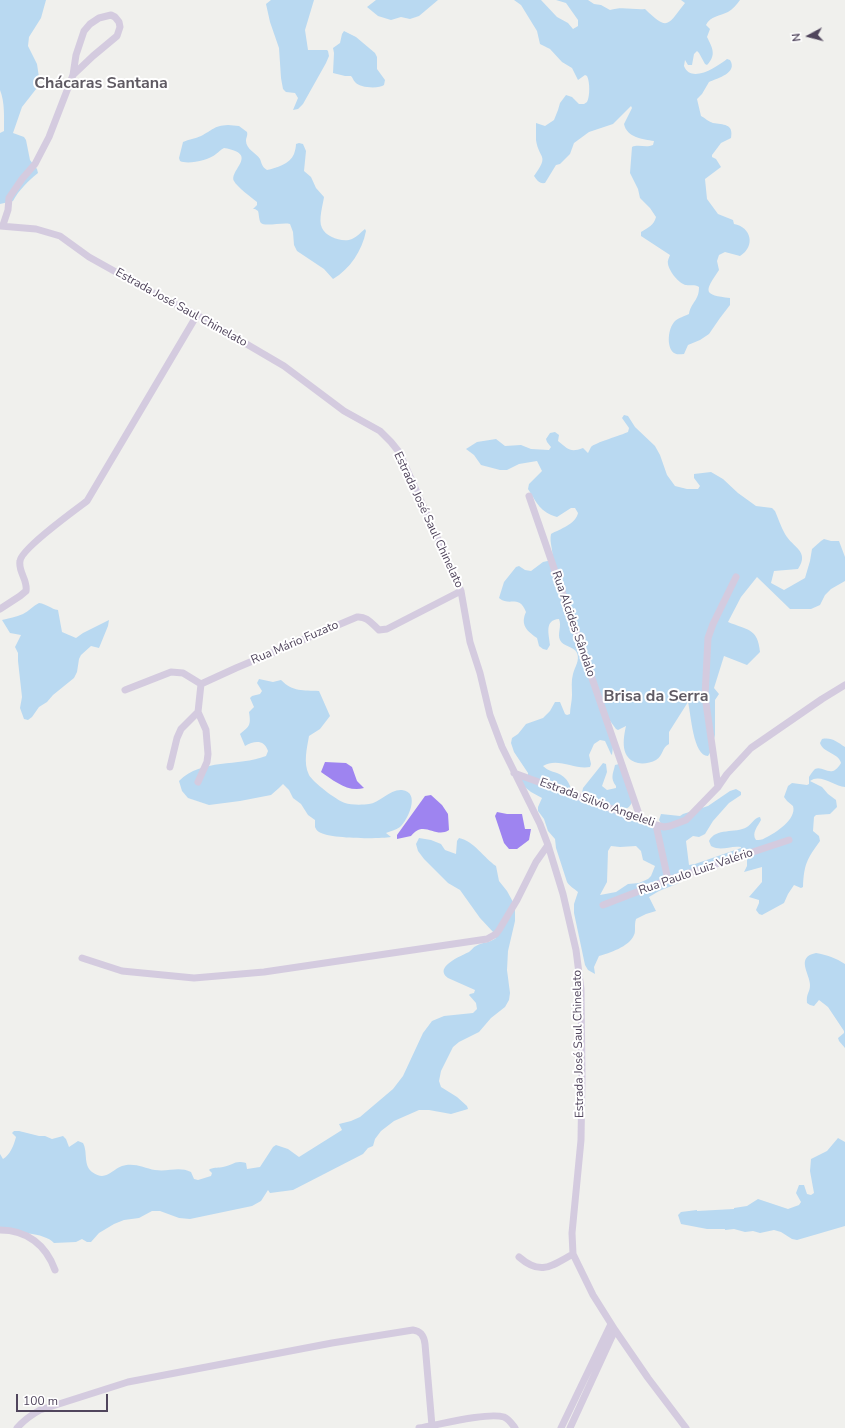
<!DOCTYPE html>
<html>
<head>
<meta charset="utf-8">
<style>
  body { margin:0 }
  #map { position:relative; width:845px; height:1428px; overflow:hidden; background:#f0f0ed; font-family:"Nunito Sans",sans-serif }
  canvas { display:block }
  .north { position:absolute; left:789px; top:16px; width:40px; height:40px; -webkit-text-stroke:3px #fff; paint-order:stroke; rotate:263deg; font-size:11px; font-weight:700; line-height:16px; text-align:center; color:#50455c }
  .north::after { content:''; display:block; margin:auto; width:14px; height:18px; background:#50455c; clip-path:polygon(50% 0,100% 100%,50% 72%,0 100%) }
  .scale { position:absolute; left:16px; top:1394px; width:92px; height:18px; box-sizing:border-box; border:2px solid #50455c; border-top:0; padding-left:5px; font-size:12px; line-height:14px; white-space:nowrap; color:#50455c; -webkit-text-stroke:3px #fff; paint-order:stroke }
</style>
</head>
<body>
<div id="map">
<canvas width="845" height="1428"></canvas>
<div class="north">N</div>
<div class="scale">100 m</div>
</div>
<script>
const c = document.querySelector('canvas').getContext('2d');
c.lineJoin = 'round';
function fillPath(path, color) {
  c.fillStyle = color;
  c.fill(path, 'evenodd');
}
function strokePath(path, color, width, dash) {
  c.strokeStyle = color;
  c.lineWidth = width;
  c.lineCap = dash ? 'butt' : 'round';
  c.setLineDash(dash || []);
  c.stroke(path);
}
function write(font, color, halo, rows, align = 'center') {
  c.font = font + ' "Nunito Sans",sans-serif';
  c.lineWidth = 4;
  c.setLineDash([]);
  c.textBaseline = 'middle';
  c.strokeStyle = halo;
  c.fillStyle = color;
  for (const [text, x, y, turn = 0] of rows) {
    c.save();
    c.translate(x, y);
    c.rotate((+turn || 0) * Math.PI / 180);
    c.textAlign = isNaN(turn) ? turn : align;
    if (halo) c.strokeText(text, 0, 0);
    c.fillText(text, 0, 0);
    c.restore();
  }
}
const green = new Path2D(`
  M0,0H46L41,18L29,37L28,46L37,64L40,84L22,107L13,133L24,137L26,140L30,160L37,169L38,173C28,181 19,190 13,201L0,204V133L4,131C4,119 5,102 0,90Z
  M271,0H314L305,30L308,50H327L328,51L329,56L326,63L303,104L298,109L293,110L298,98L295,93L286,92L283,89L281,78L279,48L270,22L266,4Z
  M376,0H438L419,16L410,19L401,17L391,20L378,16L367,7Z
  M514,0H541L557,17L568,23L573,29L578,26V20L566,3L556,0H588L594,4L601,5L610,10C622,6 633,10 645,9C668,31 667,26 685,3L681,0H740C737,4 733,9 728,12C720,16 710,16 706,25L710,29L707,37C712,47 717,55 707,65L705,64L699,53L697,51L694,54L692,65H688L685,60L684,66C691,84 717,67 727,59L730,60C738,73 718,78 709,82L702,94L697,99L701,116C705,118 709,122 713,123C723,125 734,123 731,138L721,143L712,155V157L716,159L721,167L705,179L707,199L718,214L733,220L734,224C751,227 756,246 740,256L725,252L719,255L717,261L719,270C704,292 703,295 730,298V305L720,318L709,334L700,340L688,345L684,354C680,354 677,355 674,353C666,347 668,328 675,321C678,318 685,316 689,314C691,302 699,301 699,287C694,284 691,286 686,285C679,284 669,271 668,264C667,261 669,258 670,255L641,236V232C648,228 654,225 656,217L650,208L640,198L638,189L630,173L632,147C638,144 646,148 653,145L654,141C643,139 627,138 624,124L632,108L631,106L613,124L589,132L574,143L570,154L560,164L556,165L545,183C539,184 537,180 534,176C550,154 539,160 536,140C536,134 536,129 536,123L545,126L554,120L558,110L560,103L566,95L572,97L579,104H584L587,102C590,96 590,82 587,76L585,75L578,80L572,68L562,62L550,49L540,44L537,31L521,5Z
  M344,31L356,37L375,53L377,57V69L385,80L384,85C379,89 359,88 355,82C353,80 353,78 351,76H345L333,73L334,53L333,48L340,43L342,34Z
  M228,125L239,126L247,132C248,136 246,137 246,141C246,149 256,153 260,159C262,164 262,167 267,170C276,168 290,164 294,154C295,151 296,147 296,144L299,143L303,144L306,151L304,171L311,177L316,188L324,197C323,205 318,220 322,228C326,237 343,243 352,239C357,237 361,232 365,229L366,231C362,251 350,269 333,279L324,269L297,251L294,245L293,232L290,224C283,222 265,227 261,223C259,221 259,214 258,211L255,209H253L257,205V202C251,197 237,187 234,181C229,170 260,154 224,148C220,150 219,152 216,154C209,160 188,165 180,161L179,158L183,142C189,139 195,139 201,136C213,130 213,126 228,125Z
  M624,415L628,416L635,427L655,446L660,455L667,475L675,486L687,489H698L700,486L694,478V474L711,472L723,479L738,493L756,506L772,508L775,511C778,518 781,527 785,534C793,548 810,551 798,569L774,571L771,583L784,590L805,578L810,561L812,549L821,541L824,539L831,541H839L845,557V581L831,589L825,595L820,605L811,609H790L757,577L741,597L728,622C747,630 758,628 760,652L747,665L724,656L714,688L719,694L715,700V735L711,751L708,756C693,756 691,714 688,702L669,732V744C662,747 663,756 656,760C651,763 643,764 638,763C620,759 623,739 626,726L618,730L616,729L605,714L613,747L612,755L611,754L605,741L600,740L594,744L589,755L591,764L590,767C574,770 558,757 543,766C547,770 551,771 557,773C568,777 571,786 573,797L585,800L582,793L583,788L603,763L606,764L607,772L602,786L607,790L616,788V786C610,778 613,774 615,765L619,764L633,799C629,812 624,808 614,811L649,826L661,830L664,829L659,820L661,814L680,816L683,814L708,806L730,791L736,789L741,792V795L729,803L713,821L705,834L699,837L693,836L686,841L689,865L695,864L741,848V847C730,845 722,852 711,846L709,841C716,827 735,834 747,827C752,824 754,818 760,817L761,820C758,826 751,833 756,840C759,840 762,840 765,838C776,833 797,819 793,806L787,801L784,797L788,786L792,783L807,785L809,784V777C810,775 813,771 815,769C824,765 831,780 841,763C839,753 823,753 820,743L822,739C832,737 837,742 845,747V787C834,786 820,773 810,781L822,787L828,794L836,800L837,807L830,814L816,815L814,817L813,831L819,836L820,841C807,859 804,864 803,887L801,888L794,885L788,894L784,903L762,915L759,914L756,910L759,903V900L749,897L762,882V867L744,872L747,866V849L703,867L678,879L679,883L659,891L649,897L656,911L646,914L636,919C634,925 636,931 634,935C629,947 609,953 599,956L594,967L595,974L588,970L585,965L574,913V904L578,892C574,888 570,887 567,882L556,848L555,839L548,831L544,819L538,811V807L542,798L531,792L516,780L528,775V773L514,752L511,743L512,738L518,734L526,724L543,718L550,711L555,702H560L565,714L567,715L570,714C570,708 572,701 572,695C572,688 571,681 573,674C575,666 580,661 577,653C574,646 563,647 560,640C557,634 562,626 559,619C544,620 549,634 550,645L547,650L543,649L539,646L537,638C527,631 520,625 526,612C519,594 509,607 499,598L504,582L516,567L519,566L525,570L531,571L543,562L552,560C554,551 549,543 551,534C560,529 576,524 578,513L575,508H571L557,517C540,512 537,503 528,489L529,484L542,471L537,461L519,464L507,470H500L481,465L474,455L466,449L477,442L496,439L505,446L521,445L531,449L549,450L551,447L547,442L546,439L550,433L555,432L559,435L558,441C568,449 570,453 583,448L588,453C589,451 590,449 591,447C594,443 622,435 628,432L629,428L622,418ZM611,846L620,847L636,846L641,851L643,860L655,866L651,876L648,879L639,883L628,884L616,892L600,895L607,882L608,851Z
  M39,603C47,604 51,609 58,610L62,632L76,638L83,633L109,620L108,626L99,648L91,646L81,655L79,659L77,672L74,678L53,695L47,702L39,707L32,717L28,720L24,719L20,708L22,697L18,661V653L15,647L21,635L10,633L2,620C9,618 16,617 23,614C29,611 33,606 39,603Z
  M259,679L273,682L281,680C293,692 303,690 319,691L330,716L320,729L309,736C307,748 303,763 309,775C313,782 336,800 345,803C350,805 363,805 369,804C379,803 390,789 402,790C421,792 408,820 400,827C396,830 390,831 386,833L391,837C379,839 330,839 319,832C317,831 316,829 315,827V820L308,815L301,804L293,798L289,790L283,784L279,788L271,795L240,801L209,805L188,798L182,791L179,781C202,758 238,767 266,756L268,751C264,739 254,741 245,746L240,734C250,726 251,725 249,712L254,707L250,698L252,696L260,694L262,691L257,683Z
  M419,838L431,840L441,844L445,850L456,854L457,841L459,838C474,841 484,858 496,866L499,881L507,891L513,902L515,909V921L508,951L507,970L510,993L509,1000L505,1007L491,1018L479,1032L459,1042L453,1047L441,1071L439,1081L441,1087L457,1097L467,1106L468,1109L451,1114L429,1110H419L394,1121L381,1131L375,1139L373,1146L368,1148L363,1154L293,1190L270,1193L268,1190L261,1201L252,1206L190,1219L179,1218L160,1211H152L139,1218L124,1220L114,1224L99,1233L91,1242H87L82,1239L76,1242L54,1243C44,1232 14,1232 0,1232V1154L3,1159C10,1155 14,1145 16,1137L12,1133L14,1131H19L39,1136H45L52,1139L63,1136L66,1139L69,1147L78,1141L83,1143C88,1152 83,1165 92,1172C106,1182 111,1170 122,1166C134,1162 144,1168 155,1170C169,1172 179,1166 191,1172L194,1179L198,1180L211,1176L212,1173L209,1170L210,1169C215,1167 219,1168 223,1167C234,1165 234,1160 246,1163L247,1169L260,1167L273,1147L276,1145L288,1149L299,1157L342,1130L339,1124L351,1121L360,1117L393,1089L403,1076L423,1033L432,1021L444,1016L473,1013L477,1009L476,1003L469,995L470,994L474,993L475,990L448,978C433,967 461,956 469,952C472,950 473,947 476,946C482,942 490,943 496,938L494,933L480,918L460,890L448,883L424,859L418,851L416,844Z
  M816,953C827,955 836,958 845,964V1048L839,1041L838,1038L844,1033V1031L828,1007L819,1000L814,1006L810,1005L807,1003C806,993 810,993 810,985C810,974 795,957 816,953Z
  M838,1138L845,1142V1226L797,1240L792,1239L781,1232L774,1230L760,1233L753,1231L745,1232L734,1229L725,1230V1229H707L681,1224L678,1215L681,1212L697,1210V1211L734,1209V1208L747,1206L758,1199L788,1209L799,1205L801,1202L796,1193L799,1185H804L807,1194L811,1195L814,1193L810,1171L811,1159L827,1151Z`);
const water = new Path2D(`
  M325,762L346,763L352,767L357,781L364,788C348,793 333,780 321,772Z
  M431,795L442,805L448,814L449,830C435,839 424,819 411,836L397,839V835L425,796Z
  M497,812L507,814H522L525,829H531L529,840L517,849H509L504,843L495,816Z`);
const minor = new Path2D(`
  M3,225L8,210L9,198L22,179L35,164L49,137L73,75L76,55L84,31L90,24L99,18L111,15L115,17L119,22L120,27L117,36L93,56L73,75
  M0,226L36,229L60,236L89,257L166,300L197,315L284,366L344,411L380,431L391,442L399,452L461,591L470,642L480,673L490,715L502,747L540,824L548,845L563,894L576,950L581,989L582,1077L581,1140L572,1233L573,1254L593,1295L615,1330L648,1378L686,1428
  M529,496L641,820
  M0,609L20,596L26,591C28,580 18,572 20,561C21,549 75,510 87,501L197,315
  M125,690L171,672L183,673L201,684L236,668L357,617C367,616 372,624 379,630L387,629L461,591
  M170,767L177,738L181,729L198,712
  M514,773L656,825L664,827L670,826L686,820L718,787L727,774L751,748L822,699L845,685
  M198,782L207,762L208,754L206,730L198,712L201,684
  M718,787L705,696L708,638L713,624L736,577
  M656,825L668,880
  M603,905L668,880L789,840
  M82,958L122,971L194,978L264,972L487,939L496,934L499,930L517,900L536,862L548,845
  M0,1230C27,1230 46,1245 55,1270
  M519,1257C541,1276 551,1266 573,1254
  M17,1428C24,1420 31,1415 40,1410L128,1382L332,1343L413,1330C421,1331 424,1336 425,1344L432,1426
  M419,1428C438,1425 487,1412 504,1417C509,1419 512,1424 515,1428
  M561,1428L611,1324
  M570,1428L615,1330`);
const streetNames = [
  ["Estrada José Saul Chinelato",181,308,29],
  ["Estrada José Saul Chinelato",428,520,65],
  ["Rua Alcides Sândalo",573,624,71],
  ["Rua Mário Fuzato",295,643,-23],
  ["Estrada Silvio Angeleli",597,803,20],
  ["Rua Paulo Luiz Valério",696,872,-19],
  ["Estrada José Saul Chinelato",579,1044,-91]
];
const districtNames = [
  ["Chácaras Santana",101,84],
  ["Brisa da Serra",656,697]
];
fillPath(green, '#b9d9f1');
fillPath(water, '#9e84f0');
strokePath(minor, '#d4cbdf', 7);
write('12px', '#50455c', '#fff', streetNames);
write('bold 16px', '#5f5a63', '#fff', districtNames);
</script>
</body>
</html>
